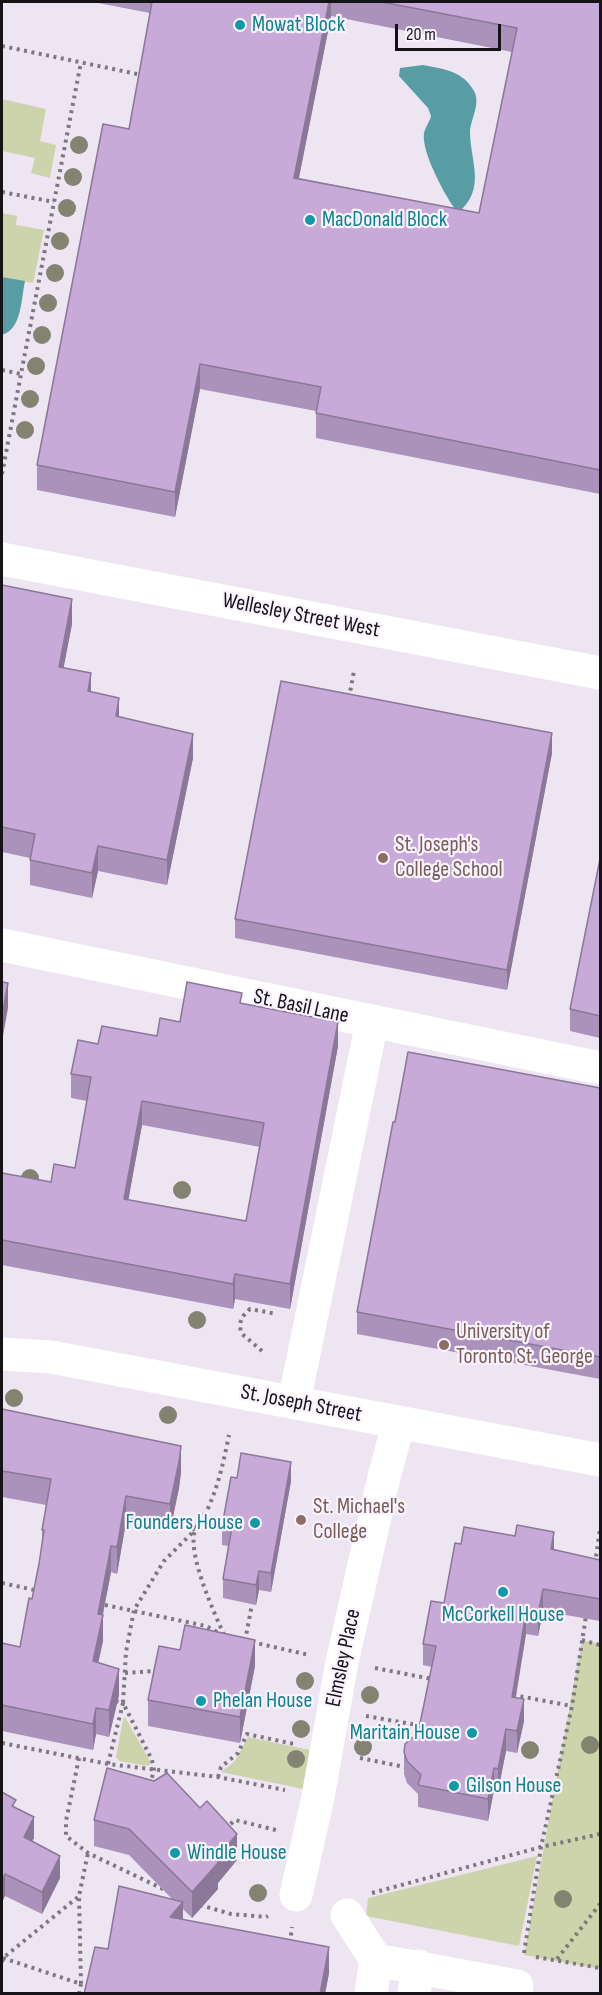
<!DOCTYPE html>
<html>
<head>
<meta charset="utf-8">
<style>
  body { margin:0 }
  #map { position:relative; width:602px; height:1995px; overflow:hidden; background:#eee5f3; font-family:"Sofia Sans Condensed",sans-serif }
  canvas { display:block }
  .frame { position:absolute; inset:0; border:3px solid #161317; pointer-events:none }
  .scale { position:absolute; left:395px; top:24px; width:106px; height:27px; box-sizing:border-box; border:3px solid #161317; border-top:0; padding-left:8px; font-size:18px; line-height:21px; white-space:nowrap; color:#161317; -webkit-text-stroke:4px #faf3ff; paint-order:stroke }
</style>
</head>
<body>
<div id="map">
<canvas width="602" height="1995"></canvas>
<div class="frame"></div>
<div class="scale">20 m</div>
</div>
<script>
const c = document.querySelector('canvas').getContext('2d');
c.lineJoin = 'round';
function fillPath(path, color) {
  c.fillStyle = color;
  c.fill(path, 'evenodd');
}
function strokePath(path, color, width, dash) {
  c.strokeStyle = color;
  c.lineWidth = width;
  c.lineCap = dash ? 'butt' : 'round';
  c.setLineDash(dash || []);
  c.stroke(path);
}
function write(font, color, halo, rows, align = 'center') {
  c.font = font + ' "Sofia Sans Condensed",sans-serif';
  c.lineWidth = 4.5;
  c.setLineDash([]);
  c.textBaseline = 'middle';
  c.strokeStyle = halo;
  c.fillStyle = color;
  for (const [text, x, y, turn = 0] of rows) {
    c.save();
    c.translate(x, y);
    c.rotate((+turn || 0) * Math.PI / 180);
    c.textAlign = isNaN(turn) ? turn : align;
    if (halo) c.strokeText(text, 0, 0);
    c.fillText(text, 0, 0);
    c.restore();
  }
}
const green = new Path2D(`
  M2,99L46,109L40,141L56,145L50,178L31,173L35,158L2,151Z
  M2,213L17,216L16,225L44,230L33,283L2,277Z
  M582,1640L600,1644V1969L524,1955Z
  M125,1717L151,1763L148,1766L119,1761L116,1757L123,1719Z
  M248,1737L310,1750L303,1789L221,1772L235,1761Z
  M537,1856L519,1946L366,1916L368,1898Z`);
const water = new Path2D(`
  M423,65C444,69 463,71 474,91C481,103 471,119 470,131C470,162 487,188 458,213C446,198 421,152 424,133C425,128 430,121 431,116L428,108L399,76L400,68Z
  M2,277L25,281C21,299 22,329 2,335Z`);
const path = new Path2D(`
  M2,46L142,75
  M2,192L54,202
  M2,370L21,374L81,62
  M2,474L21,374
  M349,698L354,671
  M262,1351L241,1333C239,1321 241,1317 250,1309L277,1314
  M595,1564L600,1529
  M2,1583L39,1591
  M105,1605L206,1626L221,1634
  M224,1635C214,1612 187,1554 195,1530C198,1521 206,1514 209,1506C219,1483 224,1460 229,1435
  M582,1640L600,1645
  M245,1641L252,1604
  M252,1642L309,1655
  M375,1668L432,1679
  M125,1673L153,1671L157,1668
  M513,1695L572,1706
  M366,1716L423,1726
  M2,1743L108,1764L218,1777L285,1790
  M79,1758L66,1821V1836L88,1853L165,1890
  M360,1758L405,1767
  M108,1764L123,1703L115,1701
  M218,1777L221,1767L238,1753L247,1734L294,1744
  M150,1785L154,1770L152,1760L123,1703L126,1652L134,1610L164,1561L195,1530L179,1523
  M225,1829L235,1820L276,1830
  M372,1893L541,1847L600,1834
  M200,1905L231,1914L266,1917L268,1916
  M290,1943L292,1927
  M524,1953L541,1847L572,1706L586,1616
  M536,1957L600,1968
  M3,1958L81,1984L79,1896L88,1853
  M557,1959L600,1904
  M2,1962L3,1958L78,1897
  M79,1994L81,1984`);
const minor = new Path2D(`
  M2,559L600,673
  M2,945L600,1068
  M2,1354L51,1357L600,1460
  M294,1402L372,1022
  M296,1895L318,1797L342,1662L384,1477L399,1422
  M347,1915L376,1960
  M371,1994L376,1960L517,1986L515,1994
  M414,1994L418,1966`);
const trees = [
  [79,145],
  [73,177],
  [67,208],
  [60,241],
  [55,273],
  [48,303],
  [42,335],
  [36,366],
  [30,399],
  [25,430],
  [30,1178],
  [182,1190],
  [197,1320],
  [14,1398],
  [168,1415],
  [305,1681],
  [370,1695],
  [301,1729],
  [590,1745],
  [363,1747],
  [530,1750],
  [296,1759],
  [258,1893],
  [563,1899]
];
const wall = new Path2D(`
  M93,2H600V494L316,438V411L200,389L175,517L37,490V465L129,129L150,13ZM331,16L512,52L479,213L299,178Z
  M2,585L72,624L63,668L119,717L193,758L167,885L98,871L92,898L30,885V858L2,852Z
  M552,753L507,990L235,938V919Z
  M600,859V1038L570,1031V1009Z
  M242,1003L338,1046L290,1309L235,1299L233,1309L2,1265V1173L51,1182L75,1168L87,1101L71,1098V1074L98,1044L157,1036L180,1022ZM142,1125L260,1147L246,1221L128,1200Z
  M600,1088V1379L357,1334V1312L395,1122Z
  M2,1409L181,1472L179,1488L170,1531L126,1522L117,1574L111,1572L103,1615V1641L98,1662L119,1695L109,1737L96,1734L93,1750L2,1731V1643L20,1647L32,1599L42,1548V1530L46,1505L2,1497Z
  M291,1481L271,1592L259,1590L256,1605L223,1598V1579L228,1546L222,1545V1526Z
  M461,1544L554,1550L600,1560V1621L543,1611L538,1636L526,1634L516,1697L524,1721L517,1753L506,1751L498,1791L494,1790L488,1821L418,1807V1794L407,1783L404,1774V1752L418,1733L432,1667L423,1665V1644L444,1603Z
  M255,1666L240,1743L148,1726V1700Z
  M107,1768L237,1860L218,1883V1889L192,1918L183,1909V1919L329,1973L325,1994H84L108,1949L173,1900L129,1855L94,1846V1820Z
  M2,1792L16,1808L34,1838L32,1841L60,1878L42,1914L5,1896L2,1902Z`);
const shadedWall = new Path2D(`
  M329,2H331V16L294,202V178Z
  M200,364V389L175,517V492Z
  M72,599V624L59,692V667Z
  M91,673V698L88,691Z
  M119,698V722L116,716Z
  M552,733V753L507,990V970Z
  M193,734V758L167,885V860Z
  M98,846V871L92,898V873Z
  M8,983V1008L2,1041V1016Z
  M338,1022V1046L290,1309V1284Z
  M142,1101V1125L124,1224V1199Z
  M235,1274V1299L233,1309V1284Z
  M181,1446V1472L179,1488L170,1531V1504Z
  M291,1462V1481L271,1592V1573Z
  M126,1496V1522L117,1574V1547Z
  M554,1532V1553L551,1549Z
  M111,1546V1572L100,1627L103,1615V1641L93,1687V1661L98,1614Z
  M259,1571V1590L256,1605V1585Z
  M543,1589V1611L538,1636V1615Z
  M526,1612V1634L512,1718V1697Z
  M255,1640V1666L240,1743V1717Z
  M119,1669V1695L109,1737V1710Z
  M524,1699V1721L517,1753V1731Z
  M96,1708V1734L93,1750V1724Z
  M506,1729V1751L498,1791V1769Z
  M494,1768V1790L488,1821V1799Z
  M34,1817V1838L24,1858V1837Z
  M237,1834V1860L218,1883V1889L192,1918V1892L218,1857Z
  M60,1856V1878L42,1914V1892Z
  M5,1874V1896L2,1902V1880Z
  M183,1902V1928L170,1917Z
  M329,1947V1973L325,1994H320Z`);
const building = new Path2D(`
  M152,2H329L294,178L479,213L517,28L382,2H600V470L316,413L321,387L200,364L175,492L37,465L103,124L129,129Z
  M2,585L72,599L59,667L91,673L88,691L119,698L116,716L193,734L167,860L98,846L92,873L30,860L35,834L2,827Z
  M281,681L552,733L507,970L235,919Z
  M600,859V1016L570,1009Z
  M2,982L8,983L2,1016Z
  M187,982L242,993L240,1003L338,1022L290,1284L235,1274L233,1284L2,1240V1173L51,1182L54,1164L75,1168L91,1077L71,1074L78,1040L98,1044L102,1026L157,1036L160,1018L180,1022ZM142,1101L264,1123L246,1221L124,1199Z
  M408,1052L600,1088V1357L357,1312L393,1122H395Z
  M2,1409L181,1446L179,1462L170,1504L126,1496L117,1547L111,1546L98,1614L103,1615L93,1661L119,1669L109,1710L96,1708L93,1724L2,1705V1643L20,1647L29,1598L32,1599L39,1564L44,1530H42L51,1479L2,1471Z
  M241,1453L291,1462L271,1573L259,1571L256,1585L223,1579L232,1527L222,1526L231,1477L237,1478Z
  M517,1525L554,1532L551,1549L600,1560V1599L543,1589L538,1615L526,1612L512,1697L524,1699L517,1731L506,1729L498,1769L494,1768L488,1799L418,1785L421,1775L407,1761L404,1752L405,1744L418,1733L436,1646L423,1644L431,1601L444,1603L455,1543L461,1544L464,1527L515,1536Z
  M185,1625L255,1640L240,1717L148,1700L159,1646L180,1650Z
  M107,1768L154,1781L167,1773L200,1808L207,1801L237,1834L218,1857V1863L192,1892L129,1829L94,1820Z
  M2,1792L16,1800L12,1806L34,1817L24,1837L60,1856L42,1892L5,1874L2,1880Z
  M119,1886L183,1902L170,1917L329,1947L320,1994H84L95,1947L108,1949Z`);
const markers = [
  [240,25,6,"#0f9aa8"],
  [310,220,6,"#0f9aa8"],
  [383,858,6,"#8d6e63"],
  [444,1345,6,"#8d6e63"],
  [301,1520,6,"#8d6e63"],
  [255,1523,6,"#0f9aa8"],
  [503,1592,6,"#0f9aa8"],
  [201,1701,6,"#0f9aa8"],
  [472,1733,6,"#0f9aa8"],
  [454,1786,6,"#0f9aa8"],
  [175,1853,6,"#0f9aa8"]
];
const cultureNames = [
  ["Mowat Block",252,25],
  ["MacDonald Block",322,220],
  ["Founders House",243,1523,"right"],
  ["McCorkell House",503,1615,"center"],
  ["Phelan House",213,1701],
  ["Maritain House",460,1733,"right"],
  ["Gilson House",466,1786],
  ["Windle House",187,1853]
];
const streetNames = [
  ["Wellesley Street West",301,616,11],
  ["St. Basil Lane",301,1007,12],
  ["St. Joseph Street",301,1404,11],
  ["Elmsley Place",344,1658,-78]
];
const educationNames = [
  ["St. Joseph's",395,845],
  ["College School",395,870],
  ["University of",456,1332],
  ["Toronto St. George",456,1357],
  ["St. Michael's",313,1507],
  ["College",313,1532]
];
fillPath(green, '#cdd4ab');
fillPath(water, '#579da3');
strokePath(path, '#7d7780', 4, [3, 4.5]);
strokePath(minor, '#fff', 33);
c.fillStyle = '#838372';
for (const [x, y] of trees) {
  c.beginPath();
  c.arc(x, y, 9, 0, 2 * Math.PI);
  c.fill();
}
fillPath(wall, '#ab92ba');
fillPath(shadedWall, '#8b7797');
fillPath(building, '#c7aad8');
strokePath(building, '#8b7797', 1.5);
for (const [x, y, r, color] of markers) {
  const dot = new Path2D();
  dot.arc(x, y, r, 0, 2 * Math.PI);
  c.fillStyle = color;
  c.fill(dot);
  strokePath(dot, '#faf3ff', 2);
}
write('22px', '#0d838f', '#faf3ff', cultureNames, 'left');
write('22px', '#161317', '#faf3ff', streetNames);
write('22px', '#785e54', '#faf3ff', educationNames, 'left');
</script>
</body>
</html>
